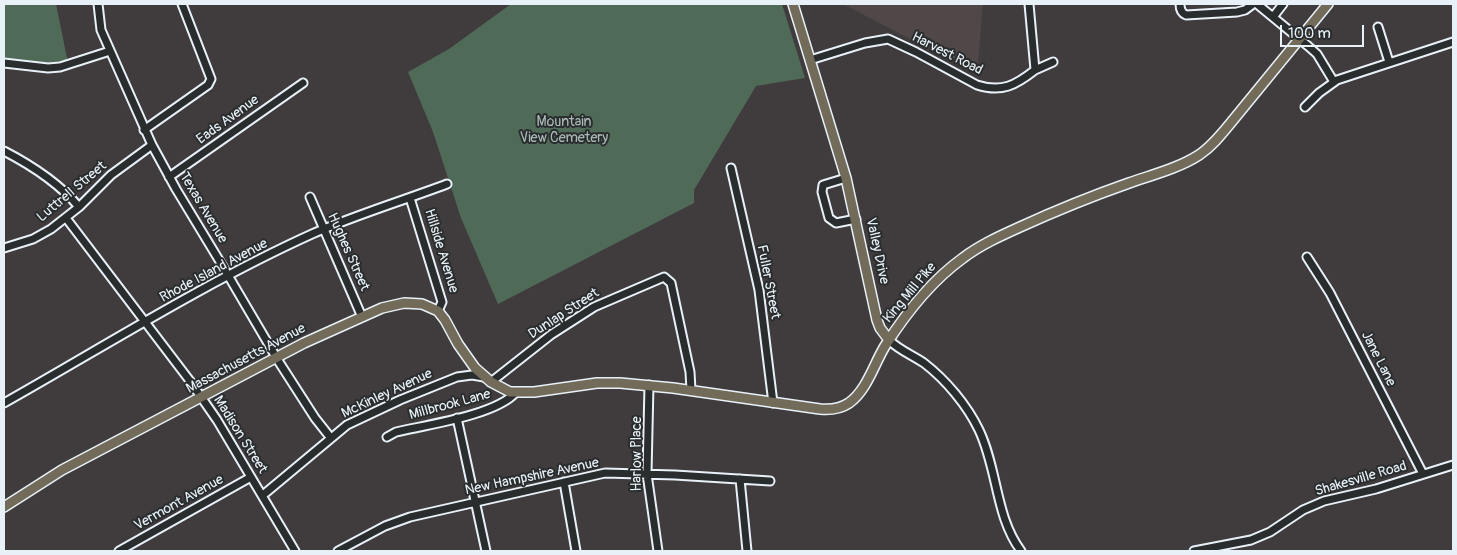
<!DOCTYPE html>
<html>
<head>
<meta charset="utf-8">
<style>
  body { margin:0 }
  #map { position:relative; width:1457px; height:555px; overflow:hidden; background:#403c3d; font-family:Pangolin,sans-serif }
  canvas { display:block }
  .frame { position:absolute; inset:0; border:5px solid #e8f1f8; pointer-events:none }
  .scale { position:absolute; left:1280px; top:25px; width:84px; height:22px; box-sizing:border-box; border:2px solid #e8f1f8; border-top:0; padding-left:6px; font-size:15px; line-height:18px; white-space:nowrap; color:#e8f1f8; -webkit-text-stroke:4px #2a2d2e; paint-order:stroke }
</style>
</head>
<body>
<div id="map">
<canvas width="1457" height="555"></canvas>
<div class="frame"></div>
<div class="scale">100 m</div>
</div>
<script>
const c = document.querySelector('canvas').getContext('2d');
c.lineJoin = 'round';
function fillPath(path, color) {
  c.fillStyle = color;
  c.fill(path, 'evenodd');
}
function strokePath(path, color, width, dash) {
  c.strokeStyle = color;
  c.lineWidth = width;
  c.lineCap = dash ? 'butt' : 'round';
  c.setLineDash(dash || []);
  c.stroke(path);
}
function write(font, color, halo, rows, align = 'center') {
  c.font = font + ' Pangolin,sans-serif';
  c.lineWidth = 4;
  c.setLineDash([]);
  c.textBaseline = 'middle';
  c.strokeStyle = halo;
  c.fillStyle = color;
  for (const [text, x, y, turn = 0] of rows) {
    c.save();
    c.translate(x, y);
    c.rotate((+turn || 0) * Math.PI / 180);
    c.textAlign = isNaN(turn) ? turn : align;
    if (halo) c.strokeText(text, 0, 0);
    c.fillText(text, 0, 0);
    c.restore();
  }
}
const built = new Path2D(`
  M843,4H983L977,75V74Z`);
const green = new Path2D(`
  M4,4H56L68,63L48,65L4,58Z
  M511,4H782L805,78L756,86L694,190V203L498,304L461,218L433,132L408,72L449,49Z`);
const minor = new Path2D(`
  M98,4L101,30L152,145L176,189L222,265L279,362L315,418L330,437
  M1180,4C1180,9 1181,13 1186,15L1237,12L1245,10L1253,4
  M1257,4L1308,46L1317,54L1334,82
  M1273,17L1283,4
  M1378,27L1389,62
  M810,60L865,43L888,39L916,52L977,85C1002,93 1016,85 1035,70L1029,4
  M4,63L48,68L60,67L110,51
  M1035,70L1053,62
  M1305,107L1319,93L1337,80L1453,42
  M144,130L208,85L211,79L182,4
  M4,151C31,165 59,183 79,207
  M731,168L759,290L773,403
  M169,177L303,83
  M846,178L823,185L822,192L829,218L836,223L856,219
  M310,197L362,317
  M410,198L442,302L438,311
  M66,218L190,381L217,420L295,551
  M4,248L33,239L51,229L79,207L111,175L152,145
  M1307,257L1330,293L1423,474
  M889,340C899,350 912,355 924,363C946,380 967,405 979,430C998,470 995,516 1021,551
  M491,382L552,334L594,307L664,277L671,283L690,372L691,390
  M649,385L647,474L658,551
  M4,403C105,346 206,282 312,234C356,215 402,201 447,184
  M457,418L486,551
  M387,437L396,432C426,425 497,415 516,392
  M740,479L747,551
  M564,482L576,551
  M263,495L347,425L400,400L457,377L472,375L484,377
  M119,551L251,477
  M338,551L385,526L410,517L605,473L675,475L770,481
  M1194,551L1251,540L1270,532L1303,510L1324,501L1376,489L1453,465`);
const major = new Path2D(`
  M793,4L846,178L877,320L880,328L889,340
  M4,507L62,470L304,343L382,308L404,303L422,304L438,311L445,320L458,344L475,368L491,382L510,392H534L597,383H620L673,388L820,409C830,410 840,409 849,403C867,390 874,364 885,346C906,313 931,281 963,258C980,245 1000,236 1020,227C1055,211 1092,196 1129,183C1152,175 1179,168 1199,155C1211,147 1220,136 1229,125L1328,4`);
const streetNames = [
  ["Harvest Road",947,54,27],
  ["Eads Avenue",228,120,-36],
  ["Luttrell Street",72,192,-40],
  ["Texas Avenue",203,208,59],
  ["Hillside Avenue",441,251,73],
  ["Valley Drive",877,251,78],
  ["Hughes Street",348,252,66],
  ["Rhode Island Avenue",214,271,-28],
  ["Fuller Street",768,282,79],
  ["King Mill Pike",910,293,-50],
  ["Dunlap Street",564,314,-33],
  ["Massachusetts Avenue",246,359,-28],
  ["Jane Lane",1378,359,63],
  ["McKinley Avenue",387,394,-25],
  ["Millbrook Lane",450,405,-15],
  ["Madison Street",240,435,58],
  ["Harlow Place",637,454,-90],
  ["New Hampshire Avenue",532,477,-12],
  ["Shakesville Road",1361,479,-16],
  ["Vermont Avenue",179,503,-29]
];
const parkNames = [
  ["Mountain",564,122],
  ["View Cemetery",564,138]
];
fillPath(built, '#4f4748');
fillPath(green, '#506a58');
strokePath(minor, '#e8f1f8', 11);
strokePath(major, '#e8f1f8', 12);
strokePath(minor, '#2a2d2e', 7);
strokePath(major, '#736b5a', 9);
write('14px', '#e8f1f8', '#2a2d2e', streetNames);
write('14px', '#abbbb8', '#2a2d2e', parkNames);
</script>
</body>
</html>
